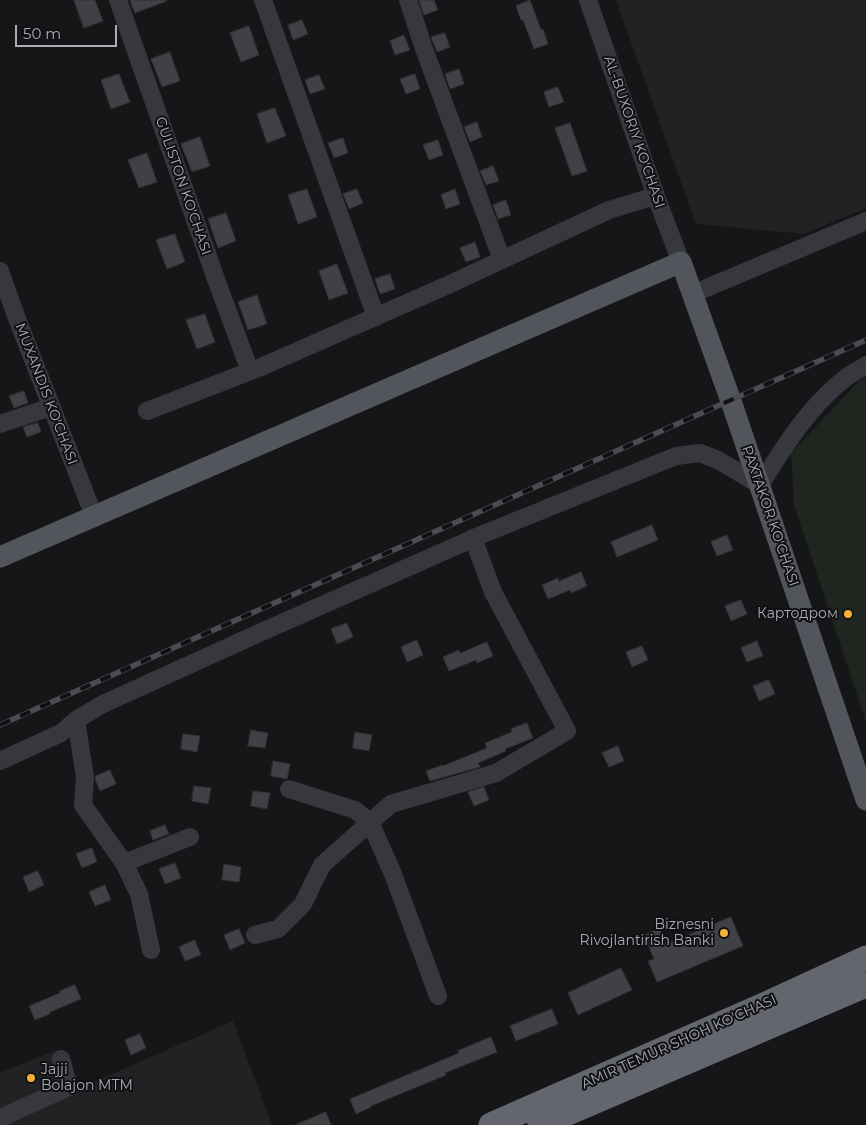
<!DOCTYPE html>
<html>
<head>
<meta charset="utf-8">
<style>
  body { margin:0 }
  #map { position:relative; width:866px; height:1125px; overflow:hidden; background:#161618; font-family:Montserrat,sans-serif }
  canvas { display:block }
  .scale { position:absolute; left:15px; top:25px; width:102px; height:22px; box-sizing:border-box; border:2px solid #a8adb8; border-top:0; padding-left:6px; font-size:15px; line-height:18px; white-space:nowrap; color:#a8adb8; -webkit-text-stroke:4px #111113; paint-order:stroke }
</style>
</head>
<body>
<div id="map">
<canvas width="866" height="1125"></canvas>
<div class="scale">50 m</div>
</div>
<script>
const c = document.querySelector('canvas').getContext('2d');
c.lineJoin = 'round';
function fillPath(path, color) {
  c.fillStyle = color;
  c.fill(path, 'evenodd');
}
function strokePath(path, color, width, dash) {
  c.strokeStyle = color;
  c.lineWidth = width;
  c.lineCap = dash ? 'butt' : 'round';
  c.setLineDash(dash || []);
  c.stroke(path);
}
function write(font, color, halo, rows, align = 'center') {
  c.font = font + ' Montserrat,sans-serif';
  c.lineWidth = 4;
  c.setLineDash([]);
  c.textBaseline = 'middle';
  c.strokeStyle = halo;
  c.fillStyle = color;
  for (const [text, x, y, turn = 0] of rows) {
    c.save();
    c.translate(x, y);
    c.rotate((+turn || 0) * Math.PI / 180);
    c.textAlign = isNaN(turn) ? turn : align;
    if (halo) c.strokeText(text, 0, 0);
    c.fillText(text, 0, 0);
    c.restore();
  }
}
const built = new Path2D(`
  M616,0H866V208L804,234L696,224Z
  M233,1021L272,1125H0V1123Z
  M53,1052L64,1083L0,1111V1072Z`);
const green = new Path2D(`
  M866,378V722L794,505L791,453L860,380Z`);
const building = new Path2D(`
  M74,0H95L103,21L84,28Z
  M130,0H166L167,1L135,13Z
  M419,0H434L438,10L424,15Z
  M530,0L541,30L543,29L548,44L534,49L523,20H521L516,6Z
  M302,20L308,34L293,40L288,25Z
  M249,26L259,55L241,62L230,33Z
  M445,33L450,47L437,52L431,37Z
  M404,35L410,50L395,55L390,41Z
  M170,52L180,81L162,87L151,59Z
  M459,69L464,84L450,89L445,74Z
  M119,74L130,102L111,109L101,80Z
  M415,74L420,89L406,94L400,79Z
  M319,75L325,89L310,94L305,80Z
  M558,87L564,102L549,107L544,92Z
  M275,108L286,136L267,143L257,114Z
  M477,122L482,137L470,142L464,127Z
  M570,123L587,171L572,176L555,128Z
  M200,137L210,166L192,172L181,144Z
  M343,138L348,153L334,158L328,143Z
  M438,140L443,155L429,160L423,145Z
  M147,153L157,182L139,188L128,160Z
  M493,166L499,181L486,185L480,171Z
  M307,189L317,217L298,224L288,195Z
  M357,189L363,203L349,209L343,194Z
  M455,189L460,204L446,209L441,195Z
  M506,200L511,215L498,219L493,205Z
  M226,213L236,241L218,248L208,219Z
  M175,234L185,262L167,269L156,240Z
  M475,242L480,257L466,262L460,248Z
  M337,264L348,293L329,300L319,271Z
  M390,274L395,289L380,294L375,279Z
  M257,295L267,324L248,330L238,302Z
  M205,314L215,342L197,349L186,320Z
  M24,391L28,403L14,408L9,396Z
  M38,423L41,432L27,437L23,427Z
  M652,525L658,540L617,557L611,542Z
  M727,535L733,550L717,556L711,542Z
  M581,572L587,586L571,593L570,590L548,599L542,585L558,578L559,581Z
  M741,600L747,614L731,621L725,606Z
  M347,623L353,637L337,644L331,629Z
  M417,640L423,655L407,662L401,647Z
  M757,641L763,656L747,662L741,648Z
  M487,642L493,656L477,663L476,660L449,671L443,657L459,650L460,653Z
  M642,646L648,660L632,667L626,652Z
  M769,680L775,694L759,701L753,686Z
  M527,723L533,738L505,749L506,751L478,763L480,767L430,781L426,771L442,765L443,766L487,748L485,743L512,732L511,729Z
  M251,730L268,733L265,748L248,746Z
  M355,732L372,735L369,751L353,748Z
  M183,734L200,736L197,752L181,749Z
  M618,746L624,761L609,767L602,753Z
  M273,761L290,764L287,779L271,776Z
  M110,770L116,784L100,791L95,779L96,776Z
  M194,786L211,788L208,804L192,801Z
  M484,787L489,800L474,806L468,792Z
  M253,791L270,793L267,809L251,806Z
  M165,825L169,834L153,840L150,831Z
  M92,848L97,862L82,868L76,854Z
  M175,863L181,878L165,884L159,869Z
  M224,864L241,867L239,882L222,880Z
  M38,871L44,885L29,892L23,877Z
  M105,885L111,900L95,906L89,892Z
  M731,917L743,946L657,982L648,961L654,959L644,935L660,928L666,944Z
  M239,929L245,943L230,950L224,935Z
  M195,940L201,955L185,961L179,947Z
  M621,968L632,990L578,1015L568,993Z
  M75,985L81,999L50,1012V1014L35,1020L29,1006L60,993V991Z
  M552,1009L558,1024L516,1041L510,1026Z
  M140,1034L146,1048L131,1055L125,1040Z
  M491,1037L497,1052L445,1073L446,1075L371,1106V1107L356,1114L350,1099L459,1053L458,1051Z
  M326,1112L331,1125H295Z`);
const minor = new Path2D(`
  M118,0L217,282L250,371
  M263,0L376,317
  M408,0L423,46L502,260
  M588,0L658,202L681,262
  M0,271L16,316L94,516
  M692,294L866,221
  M147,411L261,367L448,285L609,210L655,196
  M0,424L51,407
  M76,720L85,777L83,805L124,863L139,894L151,950
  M0,761L61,733L76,720L103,704L257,634L481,535L676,456L700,453L718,460L760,485C784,447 808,408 843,380C850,374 859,370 866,365
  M289,789L355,810L370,822L393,874L438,996
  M124,863L190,837
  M255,935L278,929L303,904L322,865L391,804L496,773L567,731L493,592L473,538
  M0,1118L69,1087L61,1059`);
const major = new Path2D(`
  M0,557L681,262L731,401L866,800`);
const highway = new Path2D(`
  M491,1125L764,1005L866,958
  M540,1125L866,985`);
const rail = new Path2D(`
  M0,725L866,340`);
const markers = [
  [848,614,5,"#f2b134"],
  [724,933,5,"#f2b134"],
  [31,1078,5,"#f2b134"]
];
const streetNames = [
  ["AL-BUXORIY KO'CHASI",634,132,71],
  ["GULISTON KO'CHASI",183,186,71],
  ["MUXANDIS KO'CHASI",46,394,69],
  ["PAXTAKOR KO'CHASI",770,516,71],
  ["AMIR TEMUR SHOH KO'CHASI",679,1042,-24]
];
const poiNames = [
  ["Картодром",838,614],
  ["Biznesni",714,925],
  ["Rivojlantirish Banki",714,941],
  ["Jajji",41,1070,"left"],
  ["Bolajon MTM",41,1086,"left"]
];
fillPath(built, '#222225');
fillPath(green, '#1e261f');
fillPath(building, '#404145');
strokePath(building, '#303034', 1);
strokePath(minor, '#37383d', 18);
strokePath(major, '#53555c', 21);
strokePath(highway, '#63666e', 25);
strokePath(rail, '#4a4c52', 5.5);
strokePath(rail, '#111113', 4, [11]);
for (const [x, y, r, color] of markers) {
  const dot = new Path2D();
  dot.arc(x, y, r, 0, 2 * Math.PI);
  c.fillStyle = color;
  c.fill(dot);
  strokePath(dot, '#111113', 2);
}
write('14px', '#a8adb8', '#111113', streetNames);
write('14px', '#a8adb8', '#111113', poiNames, 'right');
</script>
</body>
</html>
